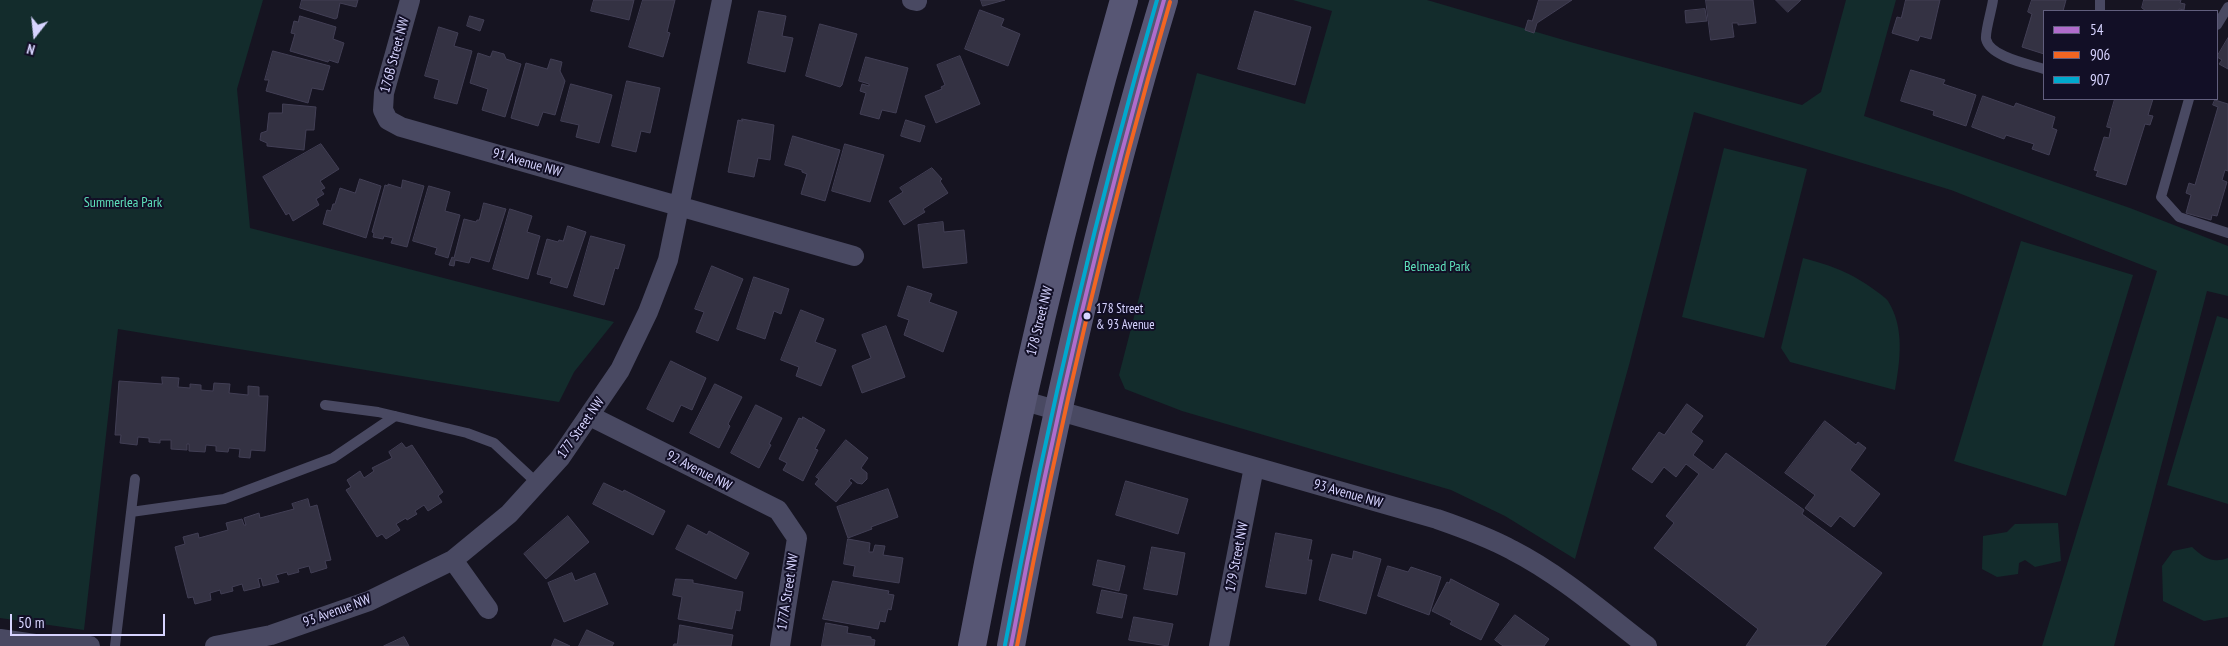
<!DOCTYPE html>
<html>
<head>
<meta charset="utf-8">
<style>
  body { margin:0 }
  #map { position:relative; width:2228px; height:646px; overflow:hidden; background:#161421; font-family:"PT Sans Narrow",sans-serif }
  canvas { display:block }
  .legend { position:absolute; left:2043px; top:10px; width:175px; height:90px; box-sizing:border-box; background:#120f26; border:1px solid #615e7d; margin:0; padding:6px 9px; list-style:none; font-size:15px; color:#d7d4ff }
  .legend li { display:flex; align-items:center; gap:10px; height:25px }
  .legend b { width:25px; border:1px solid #615e7d }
  .north { position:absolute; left:10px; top:10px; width:50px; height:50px; -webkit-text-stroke:4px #120f26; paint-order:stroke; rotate:196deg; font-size:14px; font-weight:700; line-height:20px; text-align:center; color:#d7d4ff }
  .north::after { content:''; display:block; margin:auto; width:18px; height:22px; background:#d7d4ff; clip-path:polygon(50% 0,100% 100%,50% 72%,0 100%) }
  .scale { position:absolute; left:10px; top:614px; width:155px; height:22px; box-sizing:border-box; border:2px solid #d7d4ff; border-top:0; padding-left:6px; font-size:15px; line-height:18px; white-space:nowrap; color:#d7d4ff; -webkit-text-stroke:4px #120f26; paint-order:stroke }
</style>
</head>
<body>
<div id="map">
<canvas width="2228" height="646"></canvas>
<ul class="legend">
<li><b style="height:6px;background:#b06ccc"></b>54</li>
<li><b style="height:6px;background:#f26522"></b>906</li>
<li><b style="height:6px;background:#00a9ce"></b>907</li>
</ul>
<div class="north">N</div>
<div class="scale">50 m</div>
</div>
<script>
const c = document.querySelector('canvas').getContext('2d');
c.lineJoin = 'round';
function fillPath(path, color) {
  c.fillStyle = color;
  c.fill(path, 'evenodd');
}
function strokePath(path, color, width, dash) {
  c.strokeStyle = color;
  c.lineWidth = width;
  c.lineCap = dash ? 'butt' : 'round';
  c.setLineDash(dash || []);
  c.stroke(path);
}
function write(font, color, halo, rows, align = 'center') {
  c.font = font + ' "PT Sans Narrow",sans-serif';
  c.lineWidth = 4;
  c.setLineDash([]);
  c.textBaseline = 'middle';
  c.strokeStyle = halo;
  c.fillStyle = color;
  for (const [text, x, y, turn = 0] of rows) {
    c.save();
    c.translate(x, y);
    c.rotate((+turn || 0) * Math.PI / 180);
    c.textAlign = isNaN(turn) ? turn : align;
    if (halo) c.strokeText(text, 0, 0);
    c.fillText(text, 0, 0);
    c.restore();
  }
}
const green = new Path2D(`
  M0,0H263L237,89L250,228L614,322L574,372L559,402L118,329L84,630L0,618Z
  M1293,0H1427L1574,43L1802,105L1821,92L1846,0H1896L1864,116L2130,208L2228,246V296L2207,291L2114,646H2042L2157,271L1951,190L1694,112L1629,365L1575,559L1505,516L1451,490L1182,411L1125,389L1119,375L1197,73L1305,104L1332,11Z
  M1724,148L1807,169L1764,338L1682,317Z
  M2021,241L2133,275L2066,496L1954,461Z
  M1803,258C1833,266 1852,273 1876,291C1880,294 1885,297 1888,301C1905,328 1900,361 1895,390L1790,362L1781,348Z
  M2217,316L2228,319V504L2167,485Z
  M2058,523L2061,561L2035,567L2025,560L2019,563L2018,574L1997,577L1982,569L1983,536L2007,532L2015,524Z
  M2192,547C2203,557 2212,564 2228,558V617L2204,621L2163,601L2162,566L2173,551Z`);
const building = new Path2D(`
  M302,0H358L356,7L340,3L337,18L335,19L300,8Z
  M594,0H634L629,20L591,11Z
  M643,0H675L667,32L670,33L663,57L629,47Z
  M981,0H1005L983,6Z
  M1539,0H1572L1537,23L1534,33L1525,30L1528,20L1532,21Z
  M1706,0H1753L1756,23L1738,25V23H1732L1734,37L1711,40Z
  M1776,0H1801L1788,12Z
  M1906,0H1940L1931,39L1920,36L1918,41L1892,33L1897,17L1901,18Z
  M2032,0H2066L2063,11H2044V54L2022,47L2032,14L2028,12Z
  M2144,0H2181L2180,3L2185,4L2184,10L2179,9V11H2146L2142,8Z
  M1705,9L1707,21L1686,23L1685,11Z
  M980,10L1004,19L1001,26L1020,34L1008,66L965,49Z
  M759,11L786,16L782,36L793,38L785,72L748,63Z
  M1255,11L1311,27L1295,85L1238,69Z
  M300,16L336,27L333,39L344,43L338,63L329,60L328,62L290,51L295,34L291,33L294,21L298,22Z
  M470,16L484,20L480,31L467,26Z
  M820,24L857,34L842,85L840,87L806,76Z
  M439,27L458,33L454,46L472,51L457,104L434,98L439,80L425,76Z
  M2228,38V69L2219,64L2222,60L2217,57Z
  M273,51L330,66L323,90L312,88L308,103L266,91L269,80H265Z
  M493,51L504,54L506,59L521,64L505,117L482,110L488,89L470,83L478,53L490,57Z
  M960,56L980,104L936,123L925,96L942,89L941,87L945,85L937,65Z
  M866,57L908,68L896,113L882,110L879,119L860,114L866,93L860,91L862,84L869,86V84L859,81Z
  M551,59L562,62L560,71L565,81L555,115L543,112L538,126L511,118L526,63L547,69Z
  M1911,70L1945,80L1943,84L1976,95L1966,126L1933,115L1934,111L1901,101Z
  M627,81L660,88L650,133L641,131L636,152L612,146Z
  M571,84L612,95L599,143L576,137L579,125L561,121Z
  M1983,96L2014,107L2016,103L2055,117L2052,128L2057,130L2049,155L2032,149L2034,144L2006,135L2004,139L1972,127Z
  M2115,99H2153L2148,115L2153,116L2150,125L2145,124L2126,185L2096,176L2098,171L2094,170L2104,137L2109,138L2111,128L2107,127Z
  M2215,100L2228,104V171L2225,170L2222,180L2227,182L2217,216L2212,215L2211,220L2186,213L2191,195L2186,193L2189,183L2195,185L2218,107L2213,105Z
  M283,104L316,107L314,130H306L304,150L267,146V143L260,140L261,133L267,131L269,113H282Z
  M742,119L774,125L770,160L758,158L754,177L728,172L738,120L742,121Z
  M906,120L925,126L920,142L901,136Z
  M793,136L840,150L825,201L801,194L807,174L802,172V170L785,165Z
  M321,144L339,169L320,181L325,188L321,190L324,194L316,199L319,205L293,221L289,213L286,215L263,177Z
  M845,144L884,155L870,202L832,191Z
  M932,168L942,179L940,181L948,193L923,209L925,212L904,225L889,201L903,192L900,188Z
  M360,179L381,186L366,238L323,224L327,210L331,211L333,204H335L340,188L355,193Z
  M403,180L424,186L407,247L391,243L393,238L384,236L383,239L373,237L374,233L372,232L385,185L388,186V184L401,188Z
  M429,186L450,192L445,211L460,215L448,258L435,254L437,248L413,241Z
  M484,203L506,209L489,262L471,257L469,263L455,260L454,266L449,265L452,257L454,258L464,219L476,222L477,220H479Z
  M510,209L532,216L527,232L540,236L528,279L493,269Z
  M943,222L944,232L964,230L967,263L923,268L918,225Z
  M568,226L586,232L567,288L550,283L552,278L537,274L547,239L558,242L559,240L563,241Z
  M591,236L625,245L618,269L615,268L604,305L574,296Z
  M712,266L743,279L718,341L696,332L704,312L695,309Z
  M754,277L789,289L781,314L774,311L765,339L737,329Z
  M908,286L932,294L929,302L957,312L943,352L904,335L909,320L898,316Z
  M801,310L824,319L815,342L836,350L821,386L796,376L799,367L781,360Z
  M886,326L905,377L862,393L852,366L871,358L862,335Z
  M671,361L706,378L692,410L681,405L673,422L647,409Z
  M162,377L179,378L178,387L190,388V384L201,385V390L213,391L214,383L230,384L229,393L248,395V386L259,387V396H268L265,451L251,450L250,458L239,457L240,449L229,448L228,452L216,451V446L206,445L205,452L189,451V444H187V450L171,449V440H160V443L149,442V438L138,437L137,445L120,443L121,435H115L119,381L162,384Z
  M715,384L742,397L728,424L730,426L719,448L690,433Z
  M1687,404L1703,416L1691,432L1703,441L1693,455L1713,470L1726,453L1804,510L1802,514L1882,573L1825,646H1746L1758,629L1654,548L1674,523L1666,516L1699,474L1686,464L1676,477L1664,467L1652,483L1632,469L1659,432L1664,435Z
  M756,405L782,418L769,444L771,445L759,468L731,453Z
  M803,417L825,430L815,449L818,450L803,481L783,470L787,463L779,459L799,418L802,419Z
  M1825,421L1856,445L1858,442L1866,448L1850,470L1880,494L1854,527L1840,516L1831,527L1805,508L1815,495L1785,473Z
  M846,440L868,458L861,468L867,473V479L862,484L857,483L851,478L849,481L852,483L836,502L815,484L819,479L816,477Z
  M402,443L406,448L412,445L443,492L438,496L442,502L428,511L424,505L415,511L417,514L407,520L406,518L396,524L400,530L386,539L382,534L377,537L346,490L351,487L347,480L360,471L364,478L374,471L372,468L392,458L389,452Z
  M1126,481L1188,499L1178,534L1116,515Z
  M604,483L623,492L624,490L665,511L653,535L593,504Z
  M888,489L898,517L871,527L872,529L848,538L837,507Z
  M308,499L310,507L317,505L331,560L325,561L327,568L311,573L309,566L298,569L299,572L288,575L287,572L276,575L279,582L263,586L261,578L258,579L260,587L244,591L242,584L232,587L233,591L221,594L220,590L210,593L211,600L195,604L193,597L188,598L175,547L185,544L183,537L198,533L199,538L228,530L226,523L242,519L244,525H246L244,518L259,513L260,518L294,509L292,504Z
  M568,516L589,542L546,579L524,554Z
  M688,525L707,535L709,531L749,553L736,579L676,549Z
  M1276,533L1312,540L1308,560H1312L1306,594L1266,587Z
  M848,539L870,543L869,552H873L875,545L885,546L883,555L903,558L899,583L853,576L855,566L844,564Z
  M1152,547L1185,553L1177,595L1144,589Z
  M1354,551L1381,559L1366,614L1319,600L1332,554L1352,559Z
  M1098,560L1125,566L1119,591L1093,585Z
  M1388,566L1408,572L1411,567L1441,577L1429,615L1378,596Z
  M572,573L575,581L595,573L608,604L564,622L548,583Z
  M676,579L693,580V583L743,592L740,611L736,610L732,629L678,619L682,597L673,595Z
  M1451,579L1499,604L1481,640L1450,624L1452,621L1432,611L1447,582L1449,583Z
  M833,581L889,591L888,594L894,595L891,610L888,609L885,622L880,621L878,629L823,619Z
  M1102,590L1127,595L1122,618L1097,613Z
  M1515,615L1549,639L1544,646H1503L1495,640Z
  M1134,617L1173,624L1168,646L1129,640Z
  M826,623L848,627L847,633L871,637V639L875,640L874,646H822Z
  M680,625L733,635L731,646H673L674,644H677Z
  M587,630L614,643L612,646H579Z
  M404,637L409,646H384Z
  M555,639L570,646H552Z`);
const lane = new Path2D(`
  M1993,0C1992,9 1985,31 1986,39C1990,57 2029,64 2044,69
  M2100,0V11
  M2217,25L2228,7
  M2189,99L2161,197L2179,217L2228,233
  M325,405L378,412L467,433L494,443L537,483
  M131,512L224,499L333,458L395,416
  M115,646L135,479`);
const street = new Path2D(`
  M410,0L384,93L383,110L388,120L401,127L854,256
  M912,0L917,1
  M1021,400L1437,519C1463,528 1488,537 1512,550C1561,575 1604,613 1647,646
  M590,416L778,510L797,538L780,646
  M453,560L488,609
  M0,639L35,644L90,646
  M215,646L271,635L369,601L453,560L509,514L560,458L620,370L648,312L668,260L722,0
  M1219,646L1254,467`);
const secondary = new Path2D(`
  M972,646C1013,428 1063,213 1124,0
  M1011,646C1051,428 1100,212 1164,0`);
const bus1 = new Path2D(`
  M1011,646C1052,428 1102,213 1164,0`);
const bus2 = new Path2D(`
  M1017,646C1058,429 1108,214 1170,2`);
const bus3 = new Path2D(`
  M1005,645C1046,427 1095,213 1157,0`);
const markers = [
  [1087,316,4.5,"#d7d4ff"]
];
const busNames = [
  ["178 Street",1096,309],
  ["& 93 Avenue",1096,325]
];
const streetNames = [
  ["176B Street NW",395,55,-75],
  ["91 Avenue NW",527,163,16],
  ["178 Street NW",1040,321,-76],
  ["177 Street NW",581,428,-55],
  ["92 Avenue NW",699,471,27],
  ["93 Avenue NW",1348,494,16],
  ["179 Street NW",1237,557,-79],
  ["177A Street NW",788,592,-81],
  ["93 Avenue NW",337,611,-20]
];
const parkNames = [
  ["Summerlea Park",123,203],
  ["Belmead Park",1437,267]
];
fillPath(green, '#132c2c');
fillPath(building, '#343243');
strokePath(building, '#423f55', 1);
strokePath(lane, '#494962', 10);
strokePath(street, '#494962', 20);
strokePath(secondary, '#575674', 28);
strokePath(bus1, '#b06ccc', 4);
strokePath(bus2, '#f26522', 4);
strokePath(bus3, '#00a9ce', 4);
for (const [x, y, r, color] of markers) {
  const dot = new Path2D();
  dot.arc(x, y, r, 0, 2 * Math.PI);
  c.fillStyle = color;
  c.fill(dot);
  strokePath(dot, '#120f26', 2);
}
write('13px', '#d7d4ff', '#120f26', busNames, 'left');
write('14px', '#d7d4ff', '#120f26', streetNames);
write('14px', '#5ee1bb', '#120f26', parkNames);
</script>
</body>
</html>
